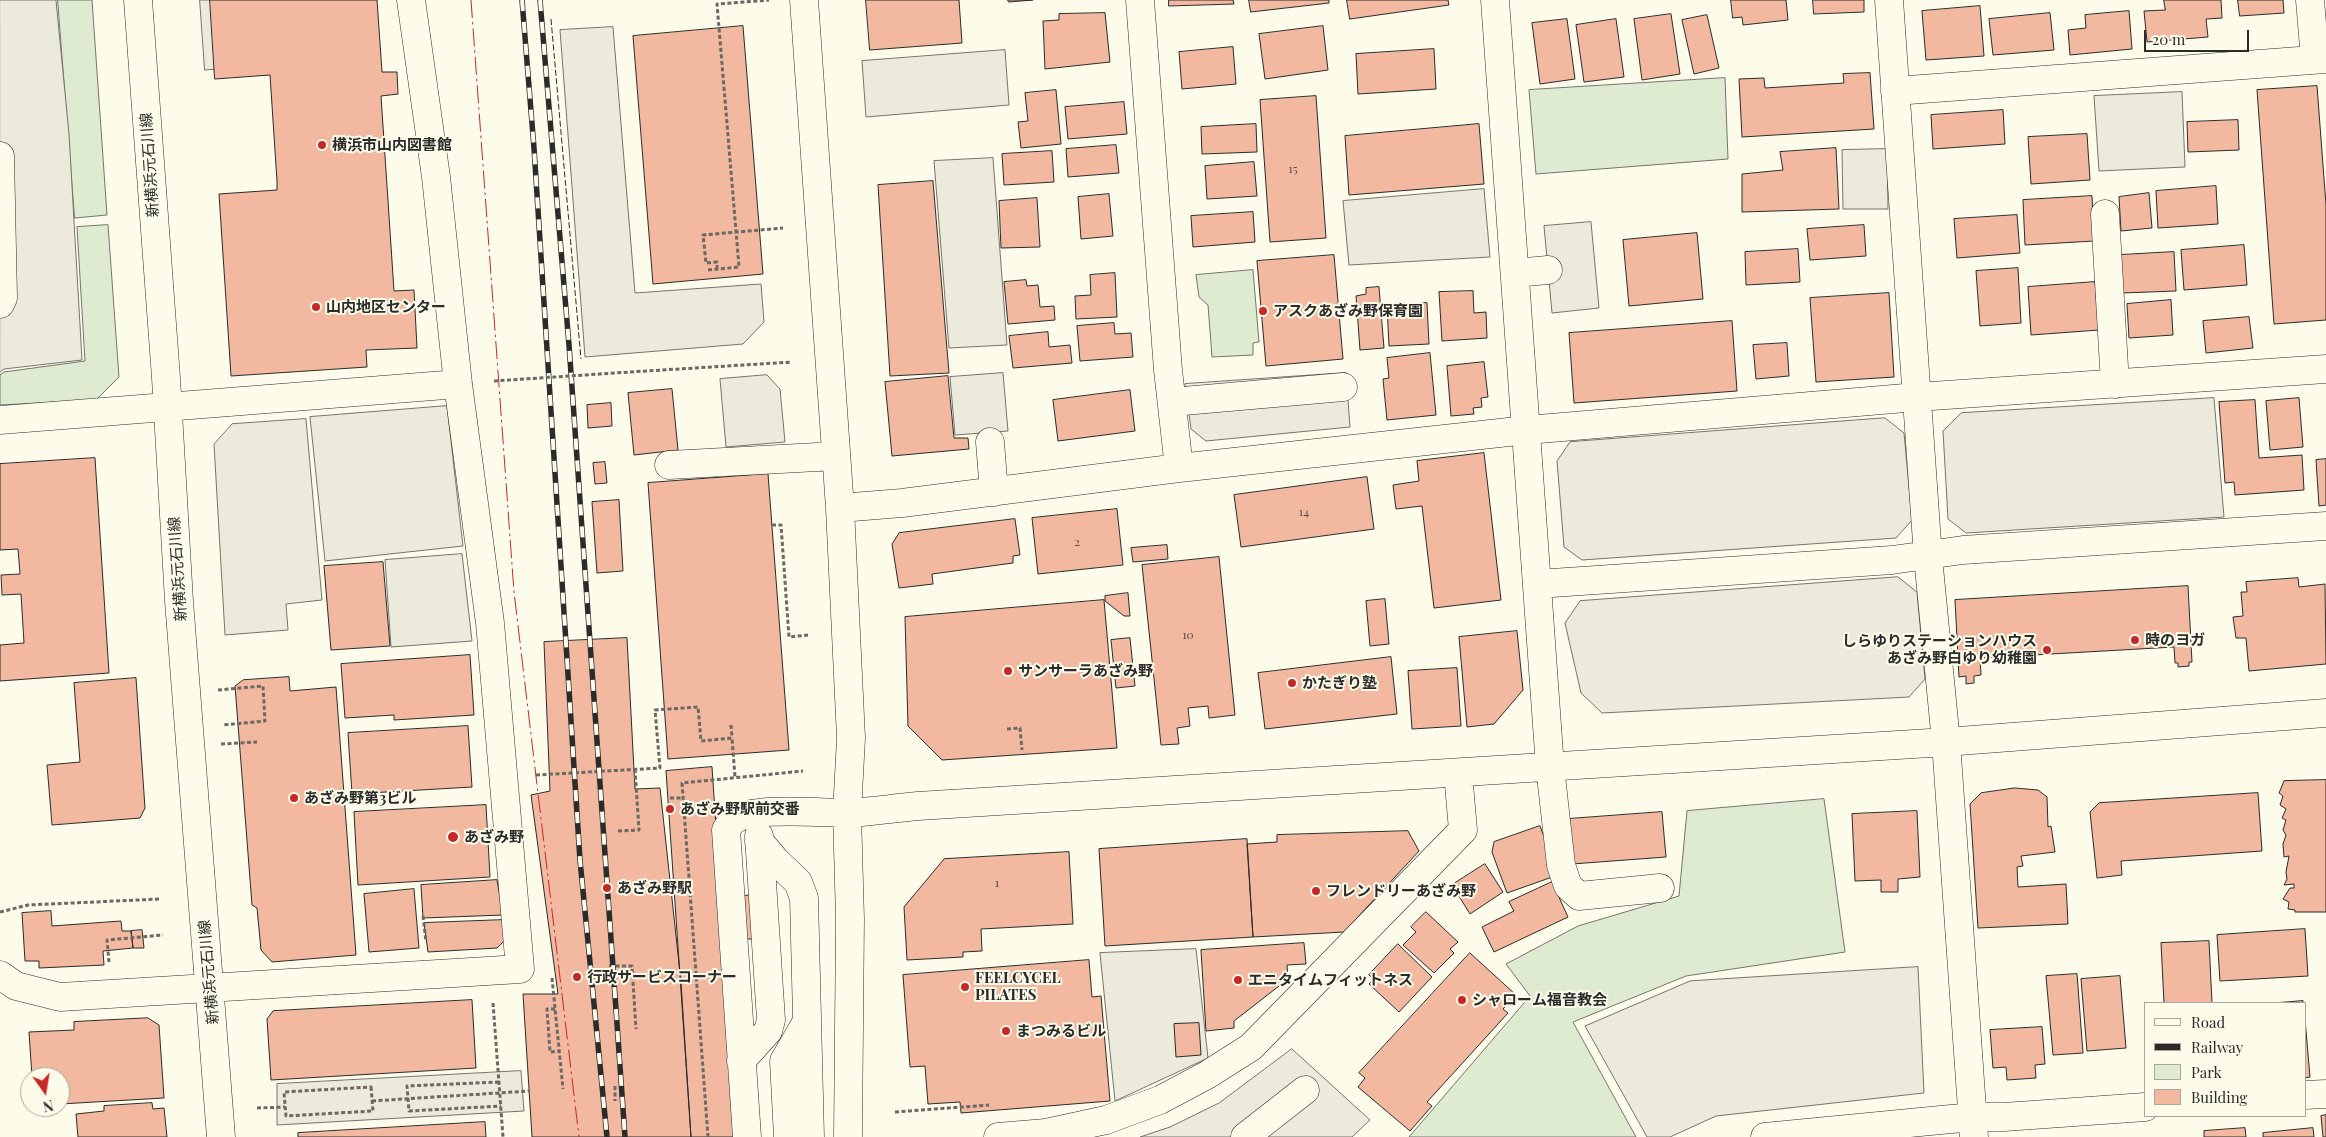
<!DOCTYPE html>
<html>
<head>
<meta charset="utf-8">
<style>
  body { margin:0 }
  #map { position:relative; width:2326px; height:1137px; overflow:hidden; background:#fdfbea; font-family:"Playfair Display",serif }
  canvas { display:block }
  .legend { position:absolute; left:2144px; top:1002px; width:162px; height:115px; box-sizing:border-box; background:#fdfbea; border:1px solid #a9a89e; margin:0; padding:6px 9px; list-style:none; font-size:15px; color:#2b2b2b }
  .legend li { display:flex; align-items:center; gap:10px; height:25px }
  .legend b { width:25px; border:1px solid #a9a89e }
  .north { position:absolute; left:20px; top:1067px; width:50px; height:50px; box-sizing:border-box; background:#fdfbea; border:1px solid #a9a89e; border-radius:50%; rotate:167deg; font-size:14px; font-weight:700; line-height:20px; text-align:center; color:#2b2b2b }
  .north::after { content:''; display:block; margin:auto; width:18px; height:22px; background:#c62828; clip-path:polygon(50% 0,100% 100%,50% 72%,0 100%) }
  .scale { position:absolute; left:2144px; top:30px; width:105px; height:22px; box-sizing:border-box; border:2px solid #2b2b2b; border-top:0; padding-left:6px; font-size:15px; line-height:18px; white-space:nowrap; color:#2b2b2b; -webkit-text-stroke:4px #fdfbea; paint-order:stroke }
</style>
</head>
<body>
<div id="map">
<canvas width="2326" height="1137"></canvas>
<ul class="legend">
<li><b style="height:6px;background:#fdfbea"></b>Road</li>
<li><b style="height:6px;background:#2b2b2b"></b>Railway</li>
<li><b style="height:14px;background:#deebd1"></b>Park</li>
<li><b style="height:14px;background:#f2b8a0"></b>Building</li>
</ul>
<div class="north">N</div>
<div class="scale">20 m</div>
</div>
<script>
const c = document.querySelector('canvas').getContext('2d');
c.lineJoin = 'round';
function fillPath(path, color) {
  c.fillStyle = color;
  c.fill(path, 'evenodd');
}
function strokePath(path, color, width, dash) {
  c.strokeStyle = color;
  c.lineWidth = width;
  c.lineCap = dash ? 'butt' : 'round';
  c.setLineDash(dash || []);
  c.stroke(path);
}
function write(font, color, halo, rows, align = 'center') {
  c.font = font + ' "Playfair Display","Noto Sans JP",serif';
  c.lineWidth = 4;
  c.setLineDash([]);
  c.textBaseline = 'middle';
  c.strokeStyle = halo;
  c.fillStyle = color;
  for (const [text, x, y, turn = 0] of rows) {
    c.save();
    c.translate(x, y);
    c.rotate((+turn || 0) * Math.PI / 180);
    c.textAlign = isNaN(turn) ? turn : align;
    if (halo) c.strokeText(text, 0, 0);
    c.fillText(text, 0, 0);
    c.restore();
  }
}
const green = new Path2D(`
  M58,0H92L107,215L75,218Z
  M1725,78L1728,159L1536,174L1529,90Z
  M108,225L119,377L96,400L0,405V375L4,372L85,361L77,227Z
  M1253,270L1259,342L1253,343V355L1212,357L1208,305L1199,297L1196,275Z
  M1824,799L1845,952L1686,976L1573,1022L1636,1137H1409L1530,996L1506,964L1578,926L1679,896L1687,811Z`);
const parking = new Path2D(`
  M0,0H56L69,134L82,360L4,369L0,372Z
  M200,0H265L269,65L205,70Z
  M613,27L635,293L761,284L764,322L743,344L585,357L560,30Z
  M1005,50L1009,105L866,117L862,61Z
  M2182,92L2185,167L2099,171L2094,96Z
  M1887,149L1888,209H1843L1842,150Z
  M993,158L1007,345L949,348L934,161Z
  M1484,189L1490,257L1349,265L1343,201Z
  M1591,222L1599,308L1552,313L1544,226Z
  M1003,373L1008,431L955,435L950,377Z
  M1346,373L1350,427L1206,441L1191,429L1185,384Z
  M767,375L780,389L785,442L726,447L720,379Z
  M2214,398L2224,517L1966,533L1948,519L1943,431L1961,413Z
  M447,406L463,546L325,561L310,417Z
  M1885,418L1904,433L1912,520L1896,538L1582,560L1564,547L1557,461L1570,442Z
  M306,419L322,600L286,604L288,630L225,635L214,444L232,424Z
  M462,554L472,641L391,647L385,560Z
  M1898,577L1917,592L1925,679L1909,697L1602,713L1581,693L1565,623L1580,601Z
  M1196,949L1208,1058L1115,1101L1100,953Z
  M1918,967L1924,1093L1716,1116L1670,1137H1647L1585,1026L1690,981Z
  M1292,1049L1370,1120L1352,1137H1140L1170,1127L1219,1103Z
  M521,1071L524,1111L277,1125V1084Z`);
const building = new Path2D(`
  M210,0H377L382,72H397L398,94L381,96L394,291L414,290L417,348L366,350L367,367L231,376L219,194L277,190V181L270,75L215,79Z
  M866,0H959L962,43L870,50Z
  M1008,0H1033L1009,2Z
  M1169,0H1233L1234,4L1169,6Z
  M1249,0H1329V3L1251,12Z
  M1347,0H1448L1449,5L1350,19Z
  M1731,0H1786L1788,20L1743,25L1742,17L1733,18Z
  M1813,0H1864V12L1814,14Z
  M2164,0H2221L2222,18L2206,19L2208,37L2147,42L2144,11L2165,10Z
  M2238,0H2283L2284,13L2240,16Z
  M1980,6L1984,56L1926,60L1922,11Z
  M2129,11L2132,49L2070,55L2068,30L2086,28L2085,15Z
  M1105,13L1110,62L1045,69L1043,21L1059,20V14Z
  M2050,13L2054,50L1993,55L1989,19Z
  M1671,14L1680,74L1642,80L1634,19Z
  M1707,15L1719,68L1694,74L1682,20Z
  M1567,19L1575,79L1540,84L1532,23Z
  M1616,19L1624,77L1584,82L1576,25Z
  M743,26L763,274L653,284L633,36Z
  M1323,26L1328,70L1265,79L1259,34Z
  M1233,47L1236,84L1182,89L1179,52Z
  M1434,49L1436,89L1358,94L1356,54Z
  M1870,73L1874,129L1742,137L1739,79L1764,78L1765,88L1844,83L1843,74Z
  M2317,86L2326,205V320L2274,324L2257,90Z
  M1056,90L1061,144L1021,148L1018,122L1028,121L1025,93Z
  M1316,96L1326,238L1270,242L1260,100Z
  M1124,102L1127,134L1068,139L1065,107Z
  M2003,110L2005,144L1933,149L1931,115Z
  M2238,120L2239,150L2188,152L2187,122Z
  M1256,124L1257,152L1202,154L1201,127Z
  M1479,124L1484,184L1349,195L1345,136Z
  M2087,134L2090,180L2031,184L2028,137Z
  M1116,145L1119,173L1068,177L1066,149Z
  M1836,148L1839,209L1742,212V174L1783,170L1780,152Z
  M1052,151L1054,182L1004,185L1002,154Z
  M1254,162L1257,196L1207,199L1205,166Z
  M933,181L949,373L890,376L878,185Z
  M2216,186L2218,224L2158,228L2156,191Z
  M2149,193L2152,228L2121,231L2119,197Z
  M1109,194L1113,236L1081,239L1078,197Z
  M2092,196L2094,241L2025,245L2023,200Z
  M1037,198L1040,247L1001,248L999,201Z
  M1253,212L1255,242L1193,247L1191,216Z
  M2017,215L2020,253L1957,258L1954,219Z
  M1864,225L1866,256L1810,260L1807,229Z
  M1697,233L1703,299L1629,306L1623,240Z
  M2244,245L2247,285L2184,290L2181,250Z
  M1798,249L1800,282L1746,285L1745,252Z
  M2174,252L2176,291L2122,293L2120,255Z
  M1334,255L1343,359L1266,366L1257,261Z
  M2018,268L2021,323L1980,326L1976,271Z
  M1115,273L1117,317L1076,319L1075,296L1091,295L1090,275Z
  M1026,280L1027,286L1038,285L1040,307L1054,306L1055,320L1008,324L1004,282Z
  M2095,282L2099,330L2031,335L2028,287Z
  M1379,287L1384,348L1360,350L1356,296L1366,294V288Z
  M1473,291L1474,313L1486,312L1487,338L1442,341L1439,292Z
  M1889,293L1894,377L1816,382L1810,298Z
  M2171,300L2173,335L2129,338L2127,304Z
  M1427,303L1429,344L1389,346L1387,305Z
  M2249,317L2253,348L2206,353L2203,321Z
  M1732,321L1737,391L1574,403L1569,333Z
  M1114,323L1115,334L1131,333L1133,357L1080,361L1077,326Z
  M1048,332L1049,347L1070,345L1072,363L1013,368L1009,336Z
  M1787,343L1789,376L1756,379L1753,345Z
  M1430,353L1436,415L1387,420L1383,379L1389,378L1387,358Z
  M1484,362L1488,397L1481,398L1482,407L1473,408L1474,414L1451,416L1447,366Z
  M948,376L954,438H968L969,449L892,456L885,382Z
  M672,389L678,450L634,455L628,393Z
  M1130,390L1135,431L1058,441L1053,400Z
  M2299,398L2303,447L2270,450L2266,401Z
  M2255,400L2259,458L2302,455L2304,490L2235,495L2234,482L2225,483L2219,402Z
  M611,403L612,426L588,428L587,405Z
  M1484,453L1501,600L1434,608L1422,506L1396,509L1393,485L1419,481L1417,461Z
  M95,458L109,673L0,681V645L24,643L21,594L2,595L1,575L20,574L18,549L0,550V464Z
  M2326,459V505L2319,506L2316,460Z
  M605,462L607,483L595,484L593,463Z
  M768,474L789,750L668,759L648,483Z
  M1367,477L1374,529L1241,547L1234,495Z
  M619,500L623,571L597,573L592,502Z
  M1117,509L1123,565L1038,574L1032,518Z
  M1015,519L1020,555L1013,556V563L932,574L933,584L899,588L892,544L899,533Z
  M1167,545L1168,559L1133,562L1131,548Z
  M1219,557L1235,715L1209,718L1208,706L1188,708L1190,726L1177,728L1179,744L1161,745L1142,565Z
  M383,562L390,646L331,650L324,566Z
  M2298,578L2299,587L2325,584L2326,664L2249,671L2246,638H2236L2233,617L2243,616L2241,592H2247L2246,582Z
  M2188,586L2192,662H2189V666L2178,667V663H2175L2174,647L1980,658L1981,675L1974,676V683L1966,684V676L1959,677L1955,600Z
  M1128,593L1130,616H1124L1105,601V596Z
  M1385,599L1389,644L1370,646L1366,601Z
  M1104,600L1117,748L942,760L908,726L905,617Z
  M1517,631L1523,690L1494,724L1467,727L1459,637Z
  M627,638L635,789L660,788L681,982L691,1137H532L523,994H558L531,795L550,791L544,642Z
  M1130,638L1135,686L1116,688L1111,640Z
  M470,655L474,715L394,720V715L345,718L341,664Z
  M1391,657L1397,714L1265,729L1258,673Z
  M1457,668L1461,726L1412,729L1408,671Z
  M289,677L290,691L336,687L356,955L272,962L261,950L257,908L252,905L235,686L243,680Z
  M136,678L145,808L140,818L52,825L47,765L80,762L74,683Z
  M468,726L472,787L352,794L348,733Z
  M712,767L737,1137H691L666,771Z
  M2326,780V912H2295V910L2288,909L2289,902L2283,899L2290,888H2294V884L2284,885L2287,879L2286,872L2289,856L2284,857L2283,844L2286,835L2283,830L2286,820L2282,818L2286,809L2280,805L2283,796L2279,793L2284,781Z
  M2015,788L2038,790L2047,797L2048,827L2051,826L2055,852L2021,856L2023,866L2017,867L2018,887L2066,884L2068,924L1978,928L1970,804L1981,793Z
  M2258,793L2262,851L2121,861L2122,875L2097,878L2090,812L2099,803Z
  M486,805L490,877L358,885L354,812Z
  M1917,811L1920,877L1898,879V892H1881V880L1855,881L1852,814Z
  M1662,812L1666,857L1572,864L1568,819Z
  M1540,826L1558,875L1507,893L1492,852L1494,842Z
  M1408,831L1419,851L1344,932L1253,937L1247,844L1277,842V835Z
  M1247,839L1253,937L1105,946L1099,849Z
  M1069,852L1073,924L981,929L982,951L963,952V957L907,960L904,907L944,859Z
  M1485,864L1503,892L1470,914L1452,885Z
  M497,880L503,915L423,918L421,885Z
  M1552,882L1568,917L1494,952L1482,927L1514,911L1509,902Z
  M414,889L419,948L369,952L364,894Z
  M752,895L754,939H746L744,896Z
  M51,911L52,926L121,921L122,931H131L133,948L103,951L104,965L39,968V961H25L22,913Z
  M1426,912L1458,942L1450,949L1454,953L1434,973L1403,945L1416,932L1411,927Z
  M504,920L505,940L497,948L428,952L424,923Z
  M2305,929L2308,976L2220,981L2217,935Z
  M142,930L144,948H133L131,931Z
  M2209,941L2212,1003H2164L2161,943Z
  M1304,943L1306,964L1287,965L1288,979L1234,1021V1028L1206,1031L1201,950Z
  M1398,944L1432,977L1399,1012L1369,984L1374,979L1369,975Z
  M1470,953L1516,995L1503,1009L1508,1013L1427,1102L1432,1106L1410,1131L1358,1087L1365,1078L1359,1073Z
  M1089,960L1092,997L1101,996L1110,1101L961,1113L960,1102L928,1104L925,1066L910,1067L903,975Z
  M2077,974L2083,1053L2053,1055L2046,976Z
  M2120,976L2126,1048L2087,1051L2081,979Z
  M472,1000L476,1068L271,1080L267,1019L273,1011Z
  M2303,1001V1003H2274Z
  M148,1018L159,1025L164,1098L60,1104V1077H32L29,1032L74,1030V1022Z
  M2305,1019L2310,1077L2305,1078Z
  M1199,1023L1201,1055L1176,1057L1174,1024Z
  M2042,1027L2045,1064L2035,1065L2036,1078L2007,1080L2006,1067L1993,1068L1990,1030Z
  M152,1103L153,1109L164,1108L167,1137H78L76,1114L104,1111V1106Z
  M2326,1115V1137H2323L2321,1116Z
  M485,1122L486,1137H298V1133Z
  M2245,1128L2246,1137H2204V1131Z
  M2313,1128L2314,1137H2263V1133Z`);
const path = new Path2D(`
  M717,269V262L706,263L703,235L783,228
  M708,270L739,267L717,4L769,0
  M630,372L792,362
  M772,525H781L789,637L808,635
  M218,690L263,686L265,721L223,725
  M731,725L732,738
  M1007,729L1020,728L1022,750
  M221,744L257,742
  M536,775L660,768L655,710L698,707L701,741L732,738L735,777
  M670,798H683
  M618,831L639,830L635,770
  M0,912L28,905L160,899
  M423,916L426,942
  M109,962L107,940L163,935
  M609,966H632L636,1029
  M552,978L563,1089
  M493,1003L503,1137
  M555,1009H547L550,1052L559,1051
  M499,1082L407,1086L409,1111L501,1106
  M615,1086V1101
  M371,1087L373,1111L286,1116L284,1092Z
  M372,1101L529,1091
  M257,1108L285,1107
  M895,1112L989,1105
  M708,1137L682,783L803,771`);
const minor = new Path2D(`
  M138,0L166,378L179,601L221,1137
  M804,0L840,508L851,738L847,813L850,919L848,1137
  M1140,0L1168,370L1179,468
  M1495,0L1550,767L1561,865L1568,886L1579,896L1660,888
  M1889,0L1928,557L1946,742L1974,1137
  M2310,0L2315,59
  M1895,91L2326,59
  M0,156L3,298L0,304
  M2105,214L2115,384
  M1515,273L1548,270
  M1172,402L1343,387
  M0,420L458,384
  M990,442L994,492
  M669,465L836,456
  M840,508L902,503L1179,468L1527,430L1917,397L2326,369
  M1537,584L1892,560L1963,550L2326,526
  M759,841L776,861L798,882L804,898L810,1137
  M0,975L16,986L60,997L520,969L490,623L458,384L436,177L411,0
  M741,1061L768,1031L771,1020L759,836
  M2305,1095L2326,1094
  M747,1137L726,830C728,827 730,823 733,821C750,806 822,813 846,813C870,812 894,808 918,806L1946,742L2326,713
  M788,1137L784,1061L806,1023
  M998,1137L1046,1133L1106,1120L1160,1100L1207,1075L1251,1047L1463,830L1458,773
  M1245,1137L1305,1090
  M1765,1137L1972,1117H2004L2145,1107`);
const rail = new Path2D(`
  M522,0L534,148L580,860L607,1137
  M540,0L569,345L625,1137`);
const pathBridge = new Path2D(`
  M494,381L630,372`);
const fence = new Path2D(`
  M551,19L581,359`);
const power = new Path2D(`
  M471,0L514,592L579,1137`);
const markers = [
  [322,145,5,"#c62828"],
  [316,307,5,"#c62828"],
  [1263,311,5,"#c62828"],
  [2135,640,5,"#c62828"],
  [2047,650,5,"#c62828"],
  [1008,671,5,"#c62828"],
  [1292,683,5,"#c62828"],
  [294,798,5,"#c62828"],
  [670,809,5,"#c62828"],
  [453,837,6,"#c62828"],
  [607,888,5,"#c62828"],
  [1316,891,5,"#c62828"],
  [577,977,5,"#c62828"],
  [1238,980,5,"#c62828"],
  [965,987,5,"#c62828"],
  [1462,1000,5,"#c62828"],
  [1006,1031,5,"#c62828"]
];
const numberNames = [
  ["15",1293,169],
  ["14",1304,512],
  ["2",1077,542],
  ["10",1188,635],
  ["1",997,883]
];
const poiNames = [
  ["横浜市山内図書館",332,145],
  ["山内地区センター",326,307],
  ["アスクあざみ野保育園",1273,311],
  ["時のヨガ",2145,640],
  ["しらゆりステーションハウス",2037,641,"right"],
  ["あざみ野白ゆり幼稚園",2037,658,"right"],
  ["サンサーラあざみ野",1018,671],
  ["かたぎり塾",1302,683],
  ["あざみ野第3ビル",304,798],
  ["あざみ野駅前交番",680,809],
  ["あざみ野",464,837],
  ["あざみ野駅",617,888],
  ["フレンドリーあざみ野",1326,891],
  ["行政サービスコーナー",587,977],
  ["FEELCYCEL",975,978],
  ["PILATES",975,995],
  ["エニタイムフィットネス",1248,980],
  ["シャローム福音教会",1472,1000],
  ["まつみるビル",1016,1031]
];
const streetNames = [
  ["新横浜元石川線",150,165,-94],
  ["新横浜元石川線",178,569,-94],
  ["新横浜元石川線",209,972,-95]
];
fillPath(green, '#deebd1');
strokePath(green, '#74746e', 1);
fillPath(parking, '#eceadb');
strokePath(parking, '#74746e', 1);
fillPath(building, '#f2b8a0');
strokePath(building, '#2b2b2b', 1);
strokePath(minor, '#2b2b2b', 29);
strokePath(path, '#6a6964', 3, [4, 2.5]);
strokePath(minor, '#fdfbea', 28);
strokePath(rail, '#2b2b2b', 5.5);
strokePath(rail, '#fdfbea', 4, [11]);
strokePath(pathBridge, '#6a6964', 3, [4, 2.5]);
strokePath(fence, '#2b2b2b', 1, [6, 2.5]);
strokePath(power, '#c62828', 1, [18, 4, 2.5, 4]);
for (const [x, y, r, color] of markers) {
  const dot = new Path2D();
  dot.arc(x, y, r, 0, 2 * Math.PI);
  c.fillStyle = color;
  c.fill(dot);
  strokePath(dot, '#fdfbea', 2);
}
write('12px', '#5d4e48', null, numberNames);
write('bold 15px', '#2b2b2b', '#fdfbea', poiNames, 'left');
write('15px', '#2b2b2b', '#fdfbea', streetNames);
</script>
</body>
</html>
